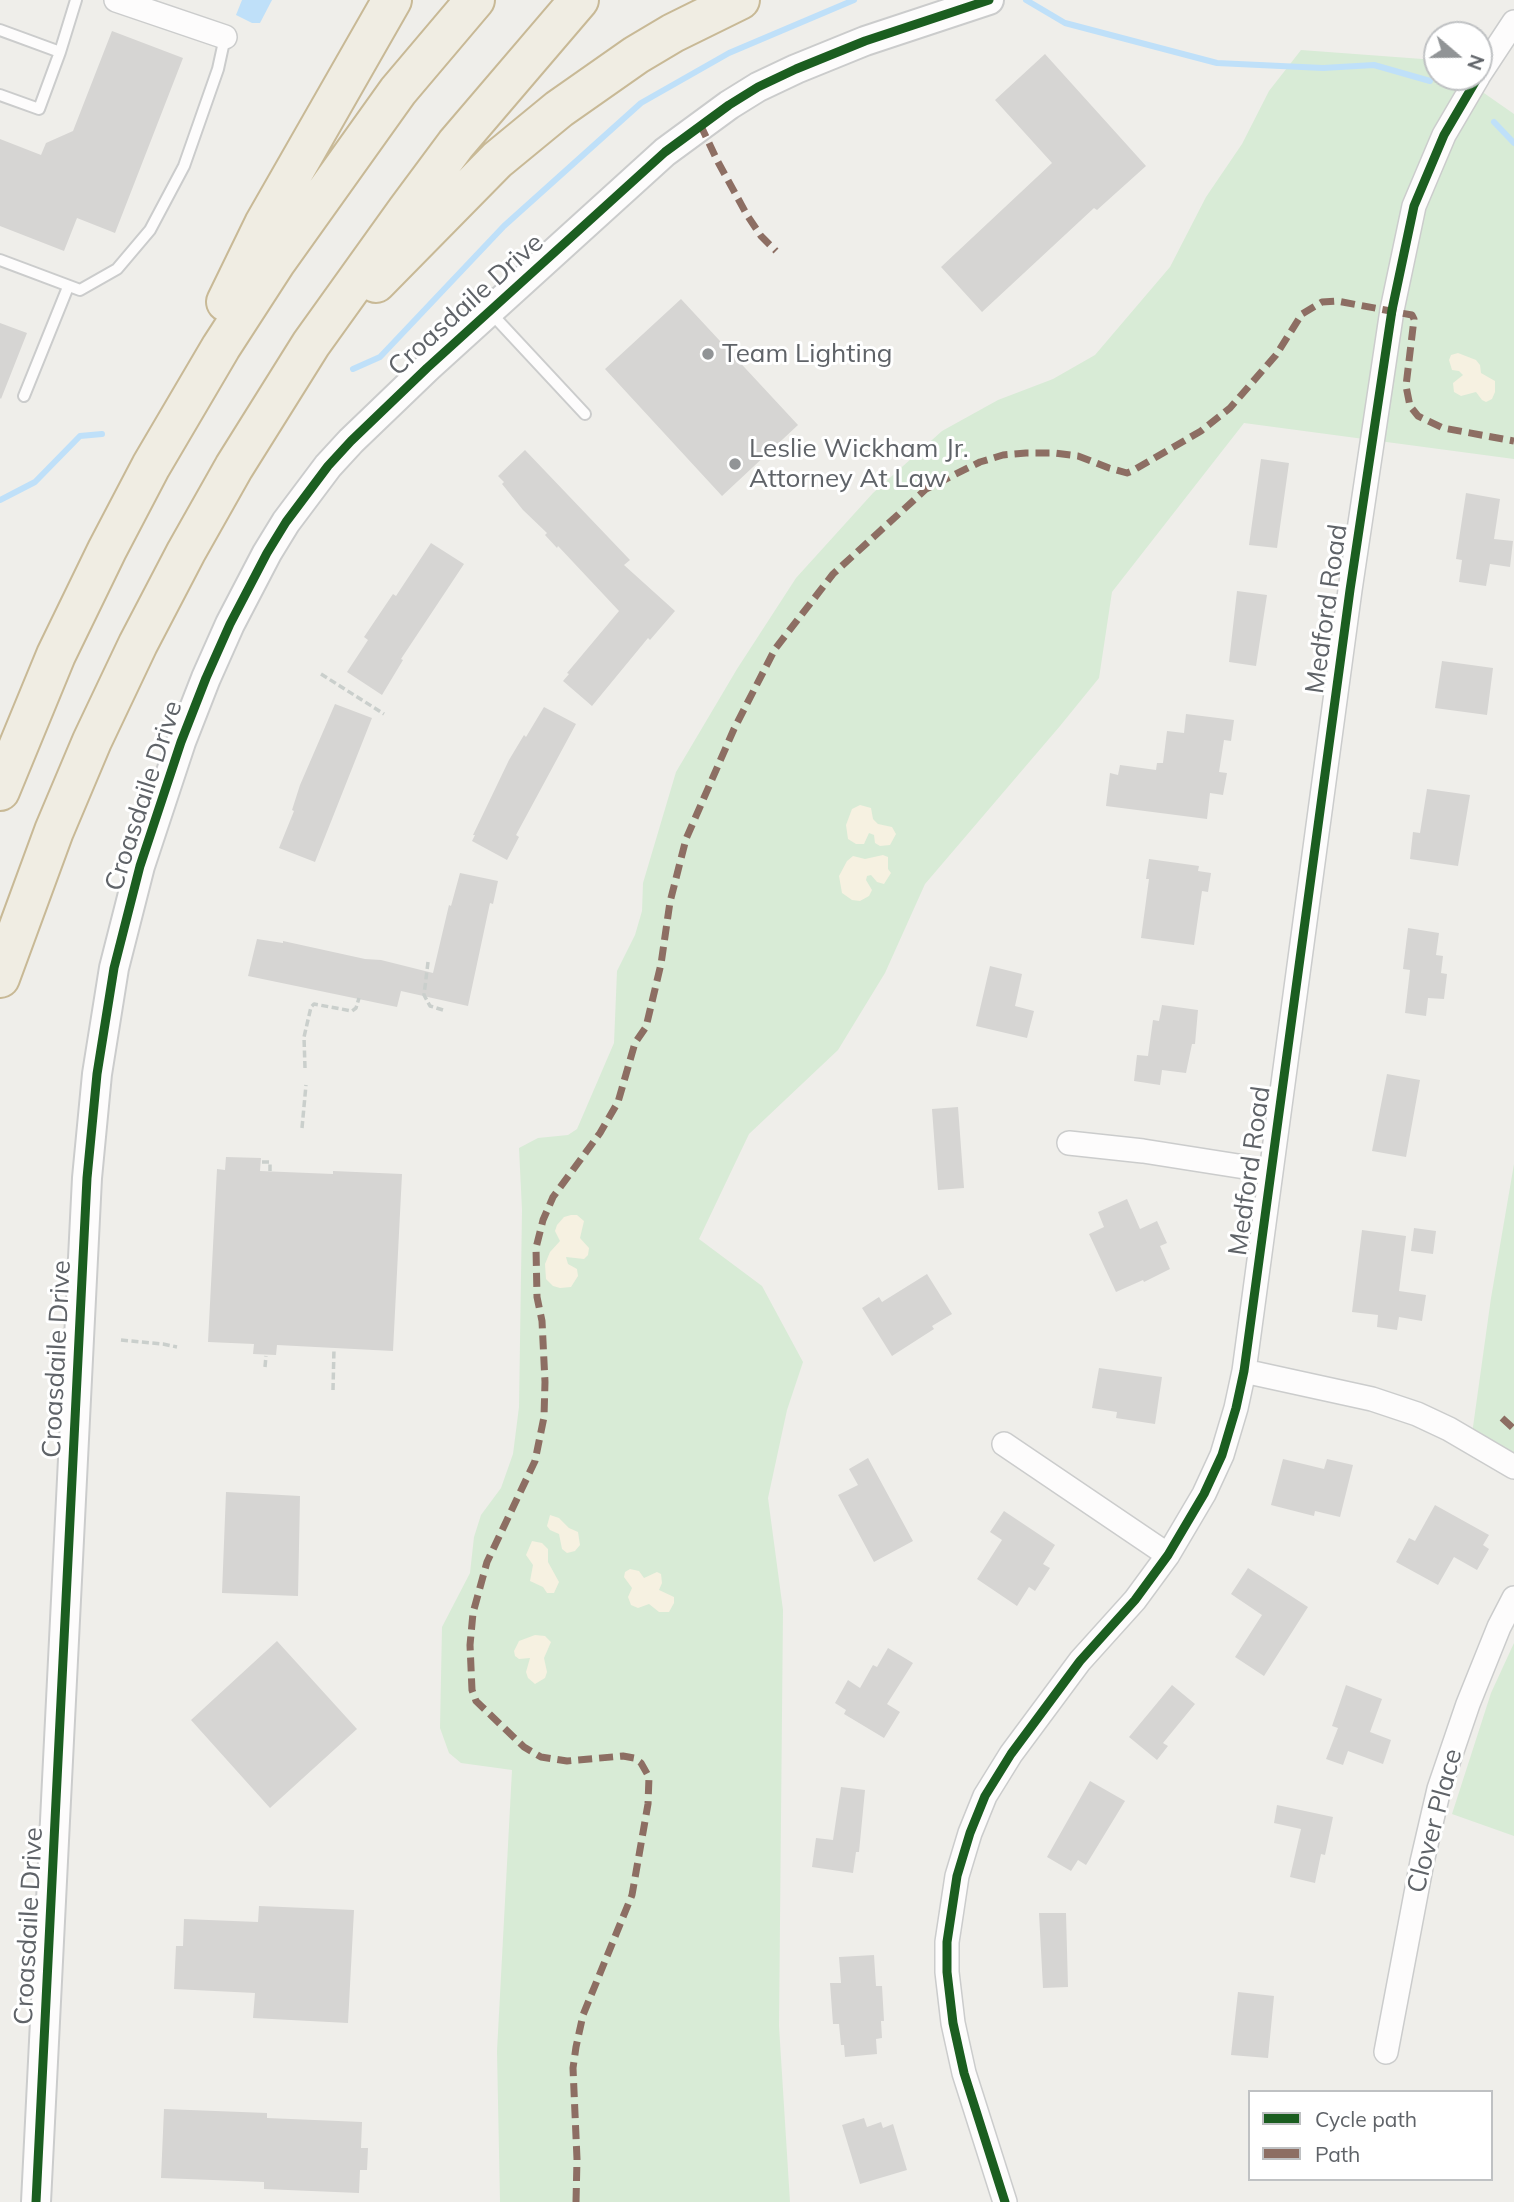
<!DOCTYPE html>
<style>
body{margin:0}
#map{position:relative;width:1514px;height:2202px;overflow:hidden;background:#efeeea;font-family:Mulish,sans-serif}
canvas{display:block}
.legend{position:absolute;left:1248px;top:2090px;width:245px;height:91px;box-sizing:border-box;background:#fff;border:2px solid #bfc1c3;margin:0;padding:9px 12px;list-style:none;font-size:21px;color:#5f6368}
.legend li{display:flex;align-items:center;gap:14px;height:35px}
.legend b{width:35px;border:2px solid #bfc1c3}
.north{position:absolute;left:1423px;top:21px;width:70px;height:70px;box-sizing:border-box;background:#fff;border:2px solid #bfc1c3;border-radius:50%;rotate:110deg;font-size:19px;font-weight:700;line-height:28px;text-align:center;color:#5f6368}
.north::after{content:'';display:block;margin:auto;width:24px;height:32px;background:#919496;clip-path:polygon(50% 0,100% 100%,50% 72%,0 100%)}
</style>
<div id="map">
<canvas width="1514" height="2202"></canvas>
<ul class="legend">
<li><b style="height:9px;background:#1b5e20"></b>Cycle path</li>
<li><b style="height:9px;background:#8d6e63"></b>Path</li>
</ul>
<div class="north">N</div>
</div>
<script>
const ctx = document.querySelector('canvas').getContext('2d');
ctx.lineJoin = 'round';
function fill(path, color) { ctx.fillStyle = color; ctx.fill(path, 'evenodd'); }
const shape = rows => new Path2D(rows.map(r => 'M' + r).join(''));
function stroke(path, color, width, dash) { ctx.strokeStyle = color; ctx.lineWidth = width; ctx.lineCap = dash ? 'butt' : 'round'; ctx.setLineDash(dash || []); ctx.stroke(path); }
function drawText(font, color, halo, rows, align = 'center') {
  ctx.font = font + ' Mulish,sans-serif'; ctx.lineWidth = 6; ctx.setLineDash([]); ctx.textBaseline = 'middle'; ctx.strokeStyle = halo; ctx.fillStyle = color; for (const [text, x, y, turn = 0] of rows) {
    ctx.save(); ctx.translate(x, y); ctx.rotate((+turn || 0) * Math.PI / 180); ctx.textAlign = isNaN(turn) ? turn : align; if (halo) ctx.strokeText(text, 0, 0); ctx.fillText(text, 0, 0); ctx.restore();
  }
}
fill(shape([
 [1301,50,1436,60,1437,77,1461,77,1514,114,1514,459,1244,423,1112,592,1099,678,1060,726,925,884,885,973,838,1050,749,1134,699,1239,762,1286,803,1362,787,1410,768,1498,783,1610,779,2026,790,2202,500,2202,497,2051,512,1770,461,1763,449,1753,440,1728,442,1627,470,1573,474,1537,481,1515,501,1488,513,1454,519,1407,522,1210,519,1148,538,1138,568,1135,577,1129,614,1043,617,971,635,935,642,911,643,883,676,772,737,669,796,578,873,493,942,431,998,400,1053,379,1095,355,1170,267,1206,197,1242,144,1269,91],
 [1514,1164,1514,1459,1472,1434,1491,1298],
 [1514,1643,1514,1836,1452,1814,1491,1693]
]), '#d8ebd6');
fill(shape([
 [1458,353,1476,360,1480,365,1481,373,1495,381,1495,392,1492,399,1486,402,1482,400,1476,392,1461,396,1454,392,1453,383,1463,375,1459,371,1452,370,1449,360,1451,355],
 [860,805,871,808,873,819,878,824,892,827,896,834,890,845,880,846,875,843,874,835,869,833,864,844,856,844,848,839,846,825,852,809],
 [883,855,888,857,888,869,891,873,884,884,877,882,871,875,867,876,866,880,872,890,869,896,860,901,852,900,842,893,839,876,847,861,853,856,865,859],
 [571,1215,577,1215,584,1221,580,1238,589,1248,588,1255,584,1259,566,1257,568,1264,577,1269,578,1276,571,1287,560,1288,553,1286,546,1279,545,1264,550,1252,560,1241,555,1231,557,1225,564,1217],
 [550,1515,559,1518,569,1528,578,1532,580,1545,575,1551,567,1553,562,1549,559,1534,550,1530,547,1526],
 [532,1541,542,1543,548,1549,548,1562,559,1582,554,1593,547,1593,543,1587,530,1581,533,1565,526,1555],
 [630,1569,639,1571,644,1578,657,1572,661,1574,662,1583,659,1590,674,1597,674,1603,669,1612,659,1612,649,1604,638,1608,631,1605,628,1597,632,1588,624,1577,625,1572],
 [535,1635,545,1636,551,1642,544,1658,547,1672,545,1678,535,1684,528,1678,526,1672,530,1658,519,1659,515,1656,514,1651,519,1641]
]), '#f6f1e1');
fill(shape([
 [242,0,272,0,260,23,252,23,236,15]
]), '#bfe0f9');
stroke(shape([
 [1026,0,1065,23,1217,63,1323,68,1374,65,1430,81],
 [1494,122,1514,143],
 [353,369,380,357,504,226,641,103,729,53,854,0],
 [0,500,35,482,80,436,102,434]
]), '#bfe0f9', 6);
fill(shape([
 [112,31,183,58,115,233,77,218,64,251,0,226,0,139,41,155,46,143,73,131],
 [1045,54,1146,166,1097,210,1094,208,982,312,941,267,1052,163,995,100],
 [681,299,798,425,722,496,605,369],
 [0,323,27,333,1,399,0,398],
 [525,450,630,560,624,565,675,611,650,640,648,638,592,706,563,681,569,674,567,673,619,611,558,546,557,548,545,535,547,533,523,510,502,484,504,482,498,476],
 [1261,459,1289,463,1277,548,1249,545],
 [1466,493,1500,499,1494,539,1513,541,1510,567,1490,564,1486,586,1459,582,1462,560,1456,559],
 [431,543,464,564,401,659,403,660,382,695,347,672,368,640,364,637,393,594,396,596],
 [1237,591,1267,595,1256,666,1229,662],
 [1442,661,1493,668,1487,715,1435,708],
 [335,704,372,718,315,862,279,848,294,811,292,810,300,785],
 [544,707,576,724,516,835,519,837,507,860,472,841,475,835,473,835,509,760,524,735,526,737],
 [1186,714,1234,720,1231,741,1224,740,1219,772,1227,773,1223,795,1210,793,1207,819,1106,806,1110,773,1118,775,1120,765,1156,770,1157,763,1163,763,1167,731,1184,733],
 [1427,789,1470,795,1458,866,1410,859,1413,832,1420,833],
 [1149,859,1199,866,1198,871,1211,873,1208,892,1202,891,1194,945,1141,938,1149,879,1146,879],
 [460,873,498,881,493,904,490,903,468,1006,401,991,397,1007,248,976,257,939,283,943,283,941,365,959,381,960,433,973,449,905,451,906],
 [1408,928,1439,933,1436,955,1443,956,1441,973,1447,974,1444,999,1428,998,1426,1016,1405,1013,1410,970,1403,969],
 [990,966,1022,974,1015,1006,1034,1011,1027,1038,976,1026],
 [1162,1005,1198,1010,1195,1044,1192,1044,1186,1073,1162,1070,1160,1085,1134,1081,1137,1055,1148,1056,1153,1020,1159,1021],
 [1387,1074,1420,1080,1406,1157,1372,1151],
 [958,1107,964,1188,938,1190,932,1109],
 [226,1157,261,1158,260,1171,333,1174,333,1171,402,1174,393,1351,277,1345,276,1355,253,1354,254,1344,208,1342,217,1169,225,1170],
 [1127,1199,1140,1229,1157,1221,1167,1243,1160,1246,1170,1269,1144,1282,1143,1280,1116,1292,1089,1234,1104,1227,1098,1212],
 [1414,1228,1436,1231,1433,1254,1411,1251],
 [1362,1230,1406,1236,1399,1291,1426,1295,1422,1321,1399,1317,1397,1330,1377,1327,1378,1315,1352,1312],
 [927,1274,952,1314,932,1326,934,1329,892,1356,862,1308,879,1297,882,1302],
 [1099,1368,1162,1377,1155,1424,1116,1418,1117,1412,1092,1408],
 [868,1458,913,1541,874,1562,838,1495,858,1485,849,1469],
 [1283,1459,1324,1469,1327,1459,1353,1465,1340,1517,1315,1511,1314,1516,1271,1505],
 [226,1492,300,1496,298,1596,222,1593],
 [1435,1505,1489,1535,1483,1545,1489,1549,1477,1570,1454,1557,1438,1585,1396,1562,1409,1538,1415,1541],
 [1004,1511,1055,1545,1043,1564,1050,1568,1035,1591,1029,1587,1017,1606,977,1579,1002,1540,990,1532],
 [1248,1568,1308,1607,1264,1676,1235,1657,1262,1615,1231,1594],
 [277,1641,357,1729,270,1808,191,1720],
 [888,1648,913,1663,887,1704,900,1712,884,1738,844,1714,846,1710,835,1703,848,1680,860,1688,873,1665,877,1667],
 [1172,1685,1195,1704,1163,1743,1168,1746,1157,1760,1129,1737],
 [1346,1685,1382,1699,1370,1732,1391,1740,1383,1764,1348,1751,1343,1765,1326,1759,1338,1728,1332,1726],
 [1090,1781,1125,1801,1086,1865,1078,1860,1071,1871,1047,1857],
 [841,1787,865,1790,859,1852,856,1852,853,1873,812,1867,816,1838,833,1840],
 [1277,1805,1333,1817,1325,1855,1321,1854,1315,1883,1290,1877,1301,1829,1274,1823],
 [259,1906,354,1910,348,2023,253,2018,255,1993,174,1989,176,1946,183,1946,184,1919,258,1922],
 [1039,1913,1066,1913,1068,1987,1043,1988],
 [874,1955,876,1986,882,1986,884,2021,881,2021,882,2038,876,2039,877,2054,845,2057,844,2045,841,2045,839,2024,833,2024,830,1983,841,1983,839,1957],
 [1238,1992,1274,1996,1268,2058,1231,2055],
 [164,2109,267,2113,267,2118,362,2122,361,2148,368,2148,367,2170,360,2170,359,2193,264,2189,264,2182,161,2178],
 [864,2118,867,2127,881,2122,883,2128,893,2124,907,2170,860,2184,842,2125]
]), '#d6d5d3');
const service = shape([
 [0,30,60,52,76,0],
 [0,95,39,109,60,52],
 [0,260,80,290,117,269,150,230,184,166,218,69,225,37],
 [490,312,585,414],
 [24,396,68,287]
]);
const minor = shape([
 [116,0,225,37],
 [1479,75,1514,22],
 [1069,1143,1143,1151,1270,1171],
 [1244,1371,1372,1399,1417,1414,1449,1429,1514,1467],
 [1004,1444,1168,1555],
 [1386,2052,1422,1862,1439,1789,1468,1704,1499,1627,1514,1598],
 [1005,2202,964,2073,953,2023,947,1972,947,1942,957,1876,970,1833,985,1796,1011,1754,1080,1661,1135,1600,1168,1555,1204,1494,1222,1455,1236,1408,1244,1371,1350,590,1392,310,1414,206,1444,135,1478,77]
]);
const tertiary = shape([
 [36,2202,87,1178,97,1074,114,968,140,866,181,742,206,678,230,624,267,553,286,522,328,466,351,441,427,368,665,152,729,105,758,87,796,69,865,41,989,0]
]);
const motorway = shape([
 [376,283,497,160,559,109,636,55,673,33,740,0],
 [226,302,264,224,392,0],
 [0,791,56,655,107,550,151,466,221,347,276,262,398,91,475,0],
 [0,978,54,831,92,741,138,644,186,552,234,467,311,344,407,210,456,144,579,0]
]);
stroke(service, '#cbcccc', 14);
stroke(minor, '#cbcccc', 26);
stroke(tertiary, '#cbcccc', 32);
stroke(motorway, '#c8b996', 42);
stroke(shape([
 [321,674,384,714],
 [428,962,424,995,430,1006,443,1010],
 [305,1068,304,1037,311,1007,314,1004,352,1011,356,1008,359,998],
 [302,1128,306,1085],
 [262,1162,270,1162,270,1171],
 [121,1340,163,1344,177,1347],
 [265,1367,266,1356],
 [333,1390,334,1348]
]), '#cacfcc', 3.5, [7, 3.5]);
stroke(service, '#fdfcfc', 10);
stroke(minor, '#fdfcfc', 23);
stroke(tertiary, '#fdfcfc', 28);
stroke(motorway, '#f0ede3', 38);
stroke(shape([
 [700,124,718,162,747,215,761,236,776,251],
 [1502,1418,1514,1429],
 [576,2202,577,2159,573,2068,576,2047,583,2015,632,1895,648,1804,649,1777,641,1763,634,1758,623,1756,567,1761,541,1757,524,1747,476,1701,472,1690,470,1645,473,1613,487,1562,535,1461,544,1417,545,1382,542,1321,537,1297,536,1248,543,1220,553,1197,600,1133,618,1102,635,1043,646,1027,661,964,670,902,686,839,734,729,775,649,833,574,926,489,980,462,1003,455,1026,453,1054,453,1078,456,1109,468,1127,473,1132,471,1201,431,1230,408,1276,355,1302,314,1322,302,1337,301,1412,315,1414,319,1406,386,1410,406,1418,416,1443,428,1514,441]
]), '#8d6e63', 7, [14, 7]);
stroke(shape([
 [36,2202,87,1178,97,1074,114,968,140,866,181,742,206,678,230,624,267,553,286,522,328,466,351,441,427,368,665,152,729,105,758,87,796,69,865,41,989,0],
 [1005,2202,964,2073,953,2023,947,1972,947,1942,957,1876,970,1833,985,1796,1011,1754,1080,1661,1135,1600,1168,1555,1204,1494,1222,1455,1236,1408,1244,1371,1350,590,1392,310,1414,206,1444,135,1478,77]
]), '#1b5e20', 9);
for (const [x, y, r, color] of [
 [708,354,7,"#919496"],
 [735,464,7,"#919496"]
]) { const dot = new Path2D(); dot.arc(x, y, r, 0, 2 * Math.PI); ctx.fillStyle = color; ctx.fill(dot); stroke(dot, '#fff', 2.5); }
drawText('26px', '#5f6368', '#fff', [
 ["Croasdaile Drive",466,305,-42],
 ["Medford Road",1327,609,-82],
 ["Croasdaile Drive",144,796,-72],
 ["Medford Road",1250,1171,-82],
 ["Croasdaile Drive",57,1359,-87],
 ["Clover Place",1435,1821,-75],
 ["Croasdaile Drive",29,1926,-87]
]);
drawText('26px', '#5f6368', '#fff', [
 ["Team Lighting",722,354],
 ["Leslie Wickham Jr.",749,449],
 ["Attorney At Law",749,479]
], 'left');
</script>
